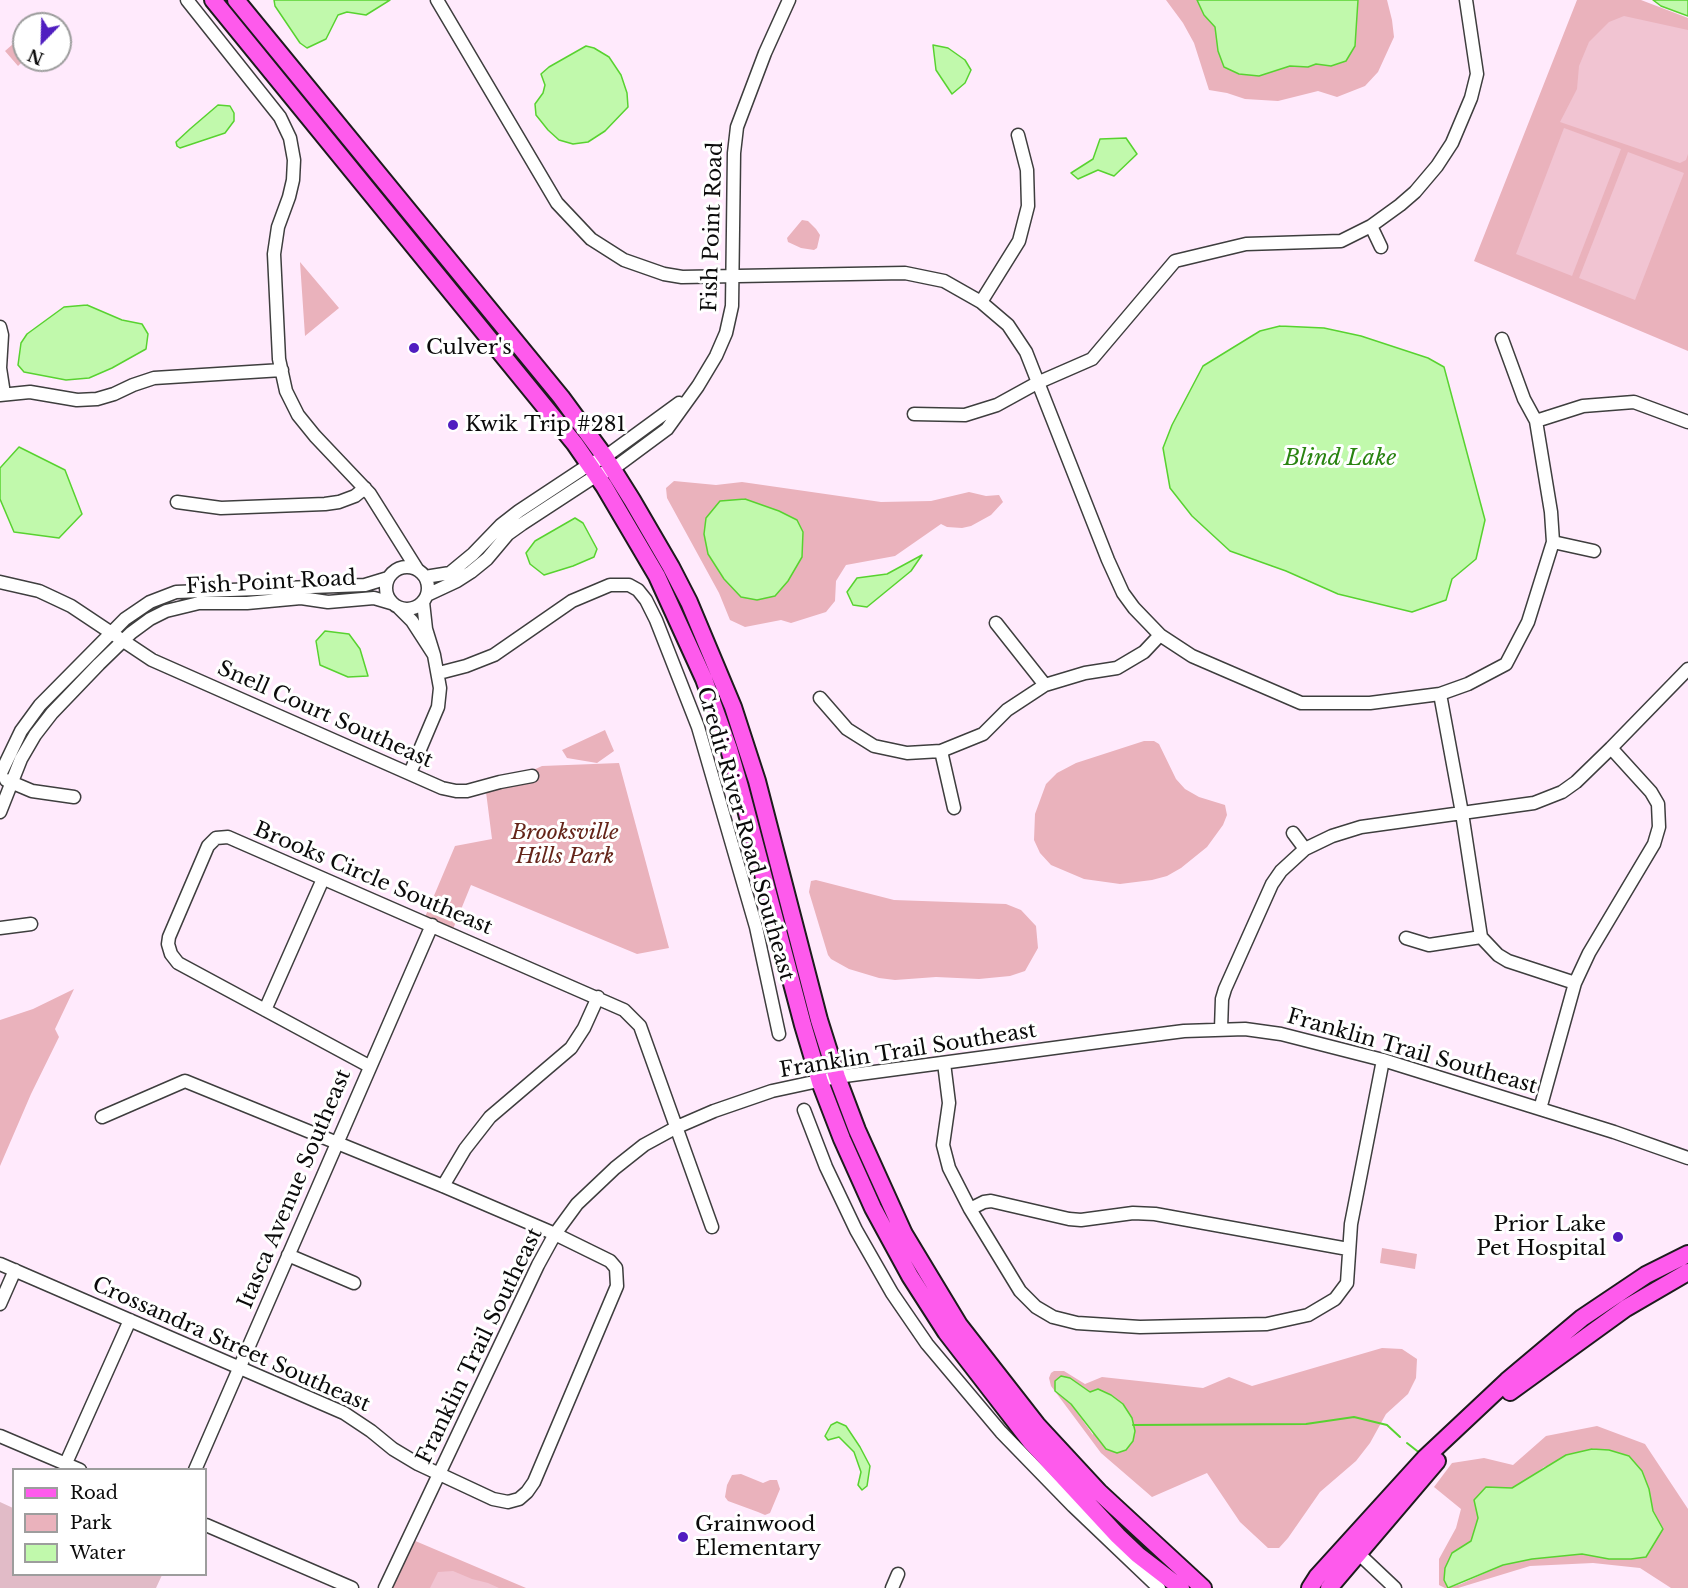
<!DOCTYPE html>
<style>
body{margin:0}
#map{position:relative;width:1688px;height:1588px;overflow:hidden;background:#ffeafc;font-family:"Libre Baskerville",serif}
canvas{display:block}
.legend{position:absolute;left:12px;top:1468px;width:195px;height:108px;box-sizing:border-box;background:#fff;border:2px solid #9d9d9d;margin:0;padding:8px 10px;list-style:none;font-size:18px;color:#0b0b0b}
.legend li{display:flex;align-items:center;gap:12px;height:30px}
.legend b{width:30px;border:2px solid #9d9d9d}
.north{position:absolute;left:12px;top:12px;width:60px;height:60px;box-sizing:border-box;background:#fff;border:2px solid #9d9d9d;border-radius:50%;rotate:203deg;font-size:16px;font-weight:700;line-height:24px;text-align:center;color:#0b0b0b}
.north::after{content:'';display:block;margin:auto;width:21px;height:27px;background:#501ec0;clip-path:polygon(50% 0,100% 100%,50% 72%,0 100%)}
</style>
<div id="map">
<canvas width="1688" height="1588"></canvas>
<ul class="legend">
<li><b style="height:8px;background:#fe5aec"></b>Road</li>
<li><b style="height:16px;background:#eab2bc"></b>Park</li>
<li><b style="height:16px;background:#c1f9ac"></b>Water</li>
</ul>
<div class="north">N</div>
</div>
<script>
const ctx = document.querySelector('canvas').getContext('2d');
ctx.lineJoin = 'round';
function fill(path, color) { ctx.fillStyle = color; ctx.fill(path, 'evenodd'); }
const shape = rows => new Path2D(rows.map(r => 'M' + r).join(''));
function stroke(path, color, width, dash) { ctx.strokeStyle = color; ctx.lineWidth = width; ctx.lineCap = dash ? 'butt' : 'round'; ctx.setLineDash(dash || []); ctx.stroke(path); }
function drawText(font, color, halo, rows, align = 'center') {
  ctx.font = font + ' "Libre Baskerville",serif'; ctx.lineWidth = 6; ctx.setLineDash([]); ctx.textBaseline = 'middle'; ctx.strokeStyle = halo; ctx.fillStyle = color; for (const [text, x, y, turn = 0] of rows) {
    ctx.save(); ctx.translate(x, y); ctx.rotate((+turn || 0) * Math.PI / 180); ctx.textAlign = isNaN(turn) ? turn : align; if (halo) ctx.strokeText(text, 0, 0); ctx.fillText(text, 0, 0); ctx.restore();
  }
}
fill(shape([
 [1166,0,1197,0,1204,14,1215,27,1218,51,1259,76,1290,66,1308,67,1316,64,1331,66,1355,46,1358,0,1387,0,1392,20,1394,37,1378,72,1365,86,1337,97,1318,91,1278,101,1245,99,1227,93,1209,90,1194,43,1183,23],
 [1577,0,1641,0,1688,18,1688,351,1474,261],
 [21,37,24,40,24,60,18,66,5,51],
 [802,220,808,221,816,229,820,235,817,248,814,250,801,248,788,242,787,238],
 [300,262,339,308,305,336],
 [674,481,716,485,742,482,881,502,931,501,969,492,986,496,999,495,1003,502,991,515,971,526,962,528,947,527,941,524,895,556,846,565,836,581,835,601,826,612,791,623,781,620,745,627,730,620,719,593,667,498,666,488],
 [605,730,614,751,597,763,567,758,562,750],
 [1144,741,1154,741,1159,744,1176,779,1185,789,1199,797,1225,805,1227,815,1223,825,1207,847,1181,868,1167,876,1152,880,1120,884,1084,879,1051,865,1040,853,1034,840,1035,814,1046,784,1057,773,1076,763],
 [619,763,669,948,637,954,471,885,453,929,425,917,455,846,492,839,486,792,542,766],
 [816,880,894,900,1006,904,1021,910,1036,926,1038,948,1025,971,1010,976,979,979,936,977,895,980,879,978,849,969,831,959,828,955,809,892,811,881],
 [74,989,55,1029,59,1037,31,1094,0,1166,0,1020,33,1009],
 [1382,1248,1417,1254,1415,1269,1380,1263],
 [1382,1348,1402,1349,1417,1359,1416,1378,1408,1394,1386,1414,1370,1443,1356,1461,1320,1492,1288,1538,1279,1548,1268,1548,1240,1522,1207,1473,1152,1497,1101,1453,1051,1386,1049,1378,1051,1373,1054,1371,1064,1371,1085,1384,1102,1377,1203,1388,1229,1377,1252,1386],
 [1061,1376,1070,1378,1090,1392,1093,1435,1071,1404,1055,1391,1055,1381],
 [1597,1426,1645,1444,1688,1509,1688,1588,1671,1588,1640,1568,1593,1563,1530,1566,1458,1588,1445,1588,1439,1585,1439,1559,1456,1528,1461,1509,1434,1487,1452,1463,1484,1458,1513,1465,1546,1436],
 [1609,1450,1629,1456,1642,1471,1649,1489,1653,1511,1663,1529,1646,1557,1631,1559,1609,1559,1582,1554,1532,1559,1503,1565,1461,1584,1448,1588,1452,1553,1471,1541,1478,1518,1474,1500,1486,1487,1512,1488,1529,1479,1544,1467],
 [741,1474,763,1483,770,1480,777,1480,780,1489,770,1513,765,1515,758,1512,728,1501,725,1497,727,1485,732,1475],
 [413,1540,526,1588,391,1588]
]), '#eab2bc');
fill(shape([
 [0,1502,13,1508,14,1574,162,1575,156,1588,0,1588]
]), '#e1bbc7');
fill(shape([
 [1624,16,1688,30,1688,154,1686,160,1680,163,1560,122,1577,89,1579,66,1589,42,1609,22],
 [1564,128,1621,149,1572,276,1516,254],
 [1628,152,1684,173,1635,300,1579,278],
 [453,1571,472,1579,488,1583,499,1588,430,1588,438,1572]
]), '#f1c4d2');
const water = shape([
 [274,0,390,0,366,15,347,12,338,15,326,39,307,48,300,43,275,6,274,0],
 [1197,0,1358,0,1355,46,1346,61,1331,66,1316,64,1308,67,1290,66,1259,76,1239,74,1224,67,1218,51,1215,27,1204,15,1197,0],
 [1653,0,1688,0,1688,16,1661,6,1653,0],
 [933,45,948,48,965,60,971,70,965,83,952,94,936,70,933,45],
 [586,46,594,48,609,57,621,75,627,93,628,107,605,131,588,142,573,144,559,140,548,130,536,115,535,104,543,93,545,85,541,74,549,67,586,46],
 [218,105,230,106,234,113,234,121,225,133,180,148,177,146,176,142,190,129,218,105],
 [1126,138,1137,154,1114,176,1098,170,1078,179,1071,173,1093,159,1100,139,1126,138],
 [87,305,122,320,142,324,148,334,146,349,112,368,89,378,66,380,24,372,18,365,21,343,27,334,64,307,87,305],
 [1280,326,1324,328,1361,336,1428,358,1444,367,1485,520,1476,559,1452,579,1446,600,1412,612,1338,594,1286,571,1230,551,1192,516,1170,488,1163,448,1172,425,1203,366,1260,331,1280,326],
 [19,447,65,470,82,514,59,538,14,532,0,499,0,468,19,447],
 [745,499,779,511,797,520,803,532,802,557,788,581,775,596,757,600,741,597,724,579,708,554,704,534,706,518,720,501,745,499],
 [575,518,583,523,597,549,594,557,573,566,544,575,530,564,526,553,535,541,575,518],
 [922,555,911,571,867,607,853,605,847,592,857,578,887,574,922,555],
 [325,631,349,634,360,649,368,676,348,677,320,665,316,641,325,631],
 [1061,1376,1070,1378,1090,1392,1098,1389,1111,1395,1123,1404,1132,1418,1135,1431,1133,1441,1126,1450,1117,1453,1106,1449,1071,1404,1055,1391,1055,1381,1061,1376],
 [837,1422,846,1426,860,1447,870,1466,867,1486,862,1490,858,1485,861,1472,854,1452,839,1437,828,1440,825,1436,831,1425,837,1422],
 [1592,1449,1609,1450,1629,1456,1642,1471,1649,1489,1653,1511,1663,1529,1646,1557,1631,1559,1609,1559,1582,1554,1532,1559,1503,1565,1448,1588,1444,1580,1445,1568,1452,1553,1471,1541,1478,1518,1474,1500,1486,1487,1512,1488,1566,1455,1592,1449]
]);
fill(water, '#c1f9ac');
stroke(water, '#58d230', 1.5);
stroke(shape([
 [1133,1425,1306,1424,1354,1417,1387,1425,1400,1437],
 [1407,1443,1421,1454]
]), '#58d230', 2);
const minor = shape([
 [187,0,280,117,290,138,294,160,293,180,289,197,278,227,274,254,279,359,286,391,298,415,315,436,370,494,417,569],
 [437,0,557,203,591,239,624,260,664,274,682,277,905,273,944,281,981,302,1008,325,1026,352,1108,560,1123,593,1134,608,1160,635,1192,656,1301,703,1370,703,1440,694,1468,684,1506,664,1528,622,1553,542,1551,512,1536,421,1524,399,1502,339],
 [1371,226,1381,247],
 [981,302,1019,241,1028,206,1027,170,1018,135],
 [0,327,2,335,0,368,4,394],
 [0,395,30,392,77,400,97,399,114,394,133,385,154,378,282,370],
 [914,414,965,415,997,405,1037,383,1092,359,1175,261,1246,244,1341,241,1371,226,1400,205,1415,192,1437,166,1452,143,1471,98,1477,74,1466,0],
 [1536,421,1583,406,1634,402,1688,422],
 [177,502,221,508,325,504,339,502,355,496,365,488],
 [1553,542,1594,551],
 '386 588a21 21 0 1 1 42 0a21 21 0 1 1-42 0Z',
 [425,577,450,573,473,554,501,525,519,511,590,464,605,457,679,403],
 [0,582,39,591,54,598,71,606,152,660,442,788,456,791,467,791,500,782,532,776],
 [427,595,457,581,471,572,487,559,508,534,522,524,597,475,613,469,667,429,698,386,716,356,726,333,732,306,734,153,737,127,765,53,789,0],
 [399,608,412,621,434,655,426,629,423,602],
 [996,623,1045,685],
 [439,673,466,666,494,655,572,601,610,585,629,585,638,590,646,600,656,620,698,727,756,927,779,1034],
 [1440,694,1462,813,1481,937,1498,955,1508,961,1575,983],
 [820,698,847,729,874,746,907,753,941,751,983,734,1007,710,1045,685,1085,673,1117,668,1144,652,1160,635],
 [941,751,954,808],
 [410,773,438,707,440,688,434,655],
 [0,775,21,731,40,705,125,619,150,602,176,592,365,585,388,578],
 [6,780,32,791,74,797],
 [0,812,21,759,35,735,52,713,99,664,131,633,150,619,166,611,199,603,247,603,301,598,328,602,374,598,391,603],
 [1293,833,1305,849],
 [0,928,31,924],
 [1406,938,1429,945,1481,937],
 [265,1010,323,879],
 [1221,1029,1222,999,1225,989,1272,884,1281,871,1305,849,1332,836,1361,827,1534,803,1562,792,1576,782,1611,748,1688,669],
 [944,1063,949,1103,943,1145,949,1168,970,1209,1020,1291,1036,1307,1053,1317,1077,1323,1140,1327,1267,1324,1308,1315,1335,1299,1347,1283,1351,1224,1383,1060],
 [369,1066,178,963,171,954,168,944,169,937,208,846,216,838,228,837,624,1010,640,1026,712,1227],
 [1540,1109,1575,983,1589,953,1654,844,1659,827,1658,804,1651,792,1611,748],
 [804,1110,826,1167,856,1230,892,1293,927,1344,1001,1432,1073,1506,1159,1588],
 [443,1186,465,1149,490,1117,571,1048,584,1028,598,997],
 [970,1209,984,1202,991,1201,1069,1219,1081,1220,1133,1213,1155,1214,1348,1249],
 [288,1255,354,1283],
 [0,1264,344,1413,371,1431,393,1449,418,1464,493,1499,508,1502,519,1499,527,1492,534,1482,617,1286,616,1268,610,1261,555,1234,443,1186,185,1081,102,1117],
 [0,1304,15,1270],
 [0,1436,80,1470],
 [66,1463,130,1320],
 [195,1470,432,925],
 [206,1525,352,1588],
 [1359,1554,1395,1588],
 [385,1588,538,1265,555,1234,577,1204,615,1168,644,1145,677,1127,714,1111,772,1091,837,1077,1106,1041,1184,1031,1245,1029,1281,1034,1383,1060,1614,1132,1688,1158],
 [892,1588,898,1574]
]);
const major = shape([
 [213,0,575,444,604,486,657,576,704,679,729,749,740,787,803,1025,820,1082,842,1139,873,1208,910,1276,946,1332,1031,1442,1118,1536,1138,1555,1181,1588],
 [236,0,561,397,605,457,632,500,671,567,689,602,733,707,757,781,819,1020,837,1077,857,1130,904,1234,959,1325,1037,1425,1099,1492,1203,1588],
 [1510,1392,1626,1308,1688,1272],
 [1310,1588,1317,1577,1426,1457,1507,1381,1582,1318,1646,1275,1688,1254],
 [1329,1588,1437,1461]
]);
stroke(minor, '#3e3e3e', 15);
stroke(major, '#1c1c1c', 20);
stroke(minor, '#fff', 12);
stroke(major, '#fe5aec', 16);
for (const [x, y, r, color] of [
 [414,348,6,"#501ec0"],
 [453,425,6,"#501ec0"],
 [1618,1237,6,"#501ec0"],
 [683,1537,6,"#501ec0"]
]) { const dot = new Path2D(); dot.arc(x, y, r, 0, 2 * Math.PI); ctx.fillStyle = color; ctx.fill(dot); stroke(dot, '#fff', 2); }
drawText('21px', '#0b0b0b', '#fff', [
 ["Fish Point Road",713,227,-88],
 ["Fish Point Road",271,583,-3],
 ["Snell Court Southeast",325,715,24],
 ["Credit River Road Southeast",745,834,74],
 ["Brooks Circle Southeast",373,879,23],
 ["Franklin Trail Southeast",908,1051,-9],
 ["Franklin Trail Southeast",1412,1052,16],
 ["Itasca Avenue Southeast",295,1189,-67],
 ["Crossandra Street Southeast",231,1345,24],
 ["Franklin Trail Southeast",480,1346,-64]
]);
drawText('21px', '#0b0b0b', '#fff', [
 ["Culver's",426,348],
 ["Kwik Trip #281",465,425],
 ["Prior Lake",1606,1225,"right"],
 ["Pet Hospital",1606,1249,"right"],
 ["Grainwood",695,1525],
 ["Elementary",695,1549]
], 'left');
drawText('italic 21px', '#65251a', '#fff', [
 ["Brooksville",565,833],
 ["Hills Park",565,857]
]);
drawText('italic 22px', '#298411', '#fff', [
 ["Blind Lake",1340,459]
]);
</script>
